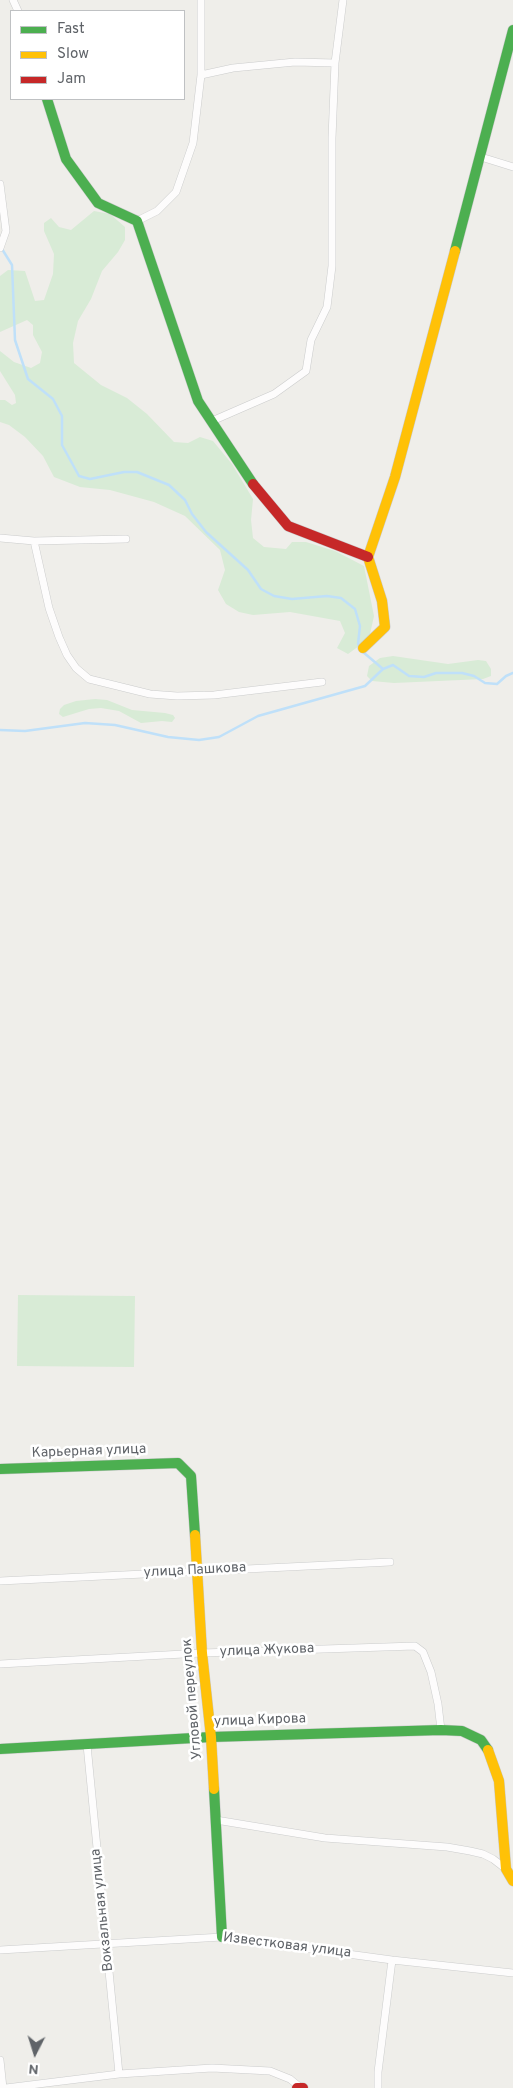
<!DOCTYPE html>
<meta charset="utf-8">
<style>
body{margin:0}
#map{position:relative;width:513px;height:2088px;overflow:hidden;background:#efeeea;font-family:Overpass,sans-serif}
canvas{display:block}
.legend{position:absolute;left:10px;top:10px;width:175px;height:90px;box-sizing:border-box;background:#fff;border:1px solid #bfc1c3;margin:0;padding:6px 9px;list-style:none;font-size:15px;color:#5f6368}
.legend li{display:flex;align-items:center;gap:10px;height:25px}
.legend b{width:25px;border:1px solid #bfc1c3}
.north{position:absolute;left:10px;top:2028px;width:50px;height:50px;-webkit-text-stroke:4px #fff;paint-order:stroke;rotate:185deg;font-size:14px;font-weight:700;line-height:20px;text-align:center;color:#5f6368}
.north::after{content:'';display:block;margin:auto;width:18px;height:22px;background:#5f6368;clip-path:polygon(50% 0,100% 100%,50% 72%,0 100%)}
</style>
<div id="map">
<canvas width="513" height="2088"></canvas>
<ul class="legend">
<li><b style="height:6px;background:#4caf50"></b>Fast</li>
<li><b style="height:6px;background:#ffc107"></b>Slow</li>
<li><b style="height:6px;background:#c62828"></b>Jam</li>
</ul>
<div class="north">N</div>
</div>
<script>
const ctx = document.querySelector('canvas').getContext('2d');
ctx.lineJoin = 'round';
function fill(path, color) { ctx.fillStyle = color; ctx.fill(path, 'evenodd'); }
const shape = rows => new Path2D(rows.map(r => 'M' + r).join(''));
function stroke(path, color, width, dash) { ctx.strokeStyle = color; ctx.lineWidth = width; ctx.lineCap = dash ? 'butt' : 'round'; ctx.setLineDash(dash || []); ctx.stroke(path); }
function drawText(font, color, halo, rows, align = 'center') {
  ctx.font = font + ' Overpass,sans-serif'; ctx.lineWidth = 5; ctx.setLineDash([]); ctx.textBaseline = 'middle'; ctx.strokeStyle = halo; ctx.fillStyle = color; for (const [text, x, y, turn = 0] of rows) {
    ctx.save(); ctx.translate(x, y); ctx.rotate((+turn || 0) * Math.PI / 180); ctx.textAlign = isNaN(turn) ? turn : align; if (halo) ctx.strokeText(text, 0, 0); ctx.fillText(text, 0, 0); ctx.restore();
  }
}
fill(shape([
 [94,211,110,214,125,227,125,240,118,252,102,271,91,299,78,321,73,343,74,363,101,385,127,398,147,414,174,442,188,443,200,437,213,441,232,464,253,499,251,520,253,538,264,547,286,549,292,542,306,542,335,551,364,566,374,616,370,634,363,643,348,654,337,648,345,633,340,621,290,612,253,615,239,612,226,604,218,590,225,570,220,550,185,516,154,502,110,490,80,487,54,477,43,456,25,437,9,425,0,422,0,400,5,400,12,405,16,403,15,395,0,371,0,351,14,362,31,368,40,363,42,352,33,335,33,325,27,320,0,332,0,276,8,270,25,271,35,301,44,300,53,274,54,254,44,231,44,223,51,218,59,227,71,230],
 [393,656,448,664,478,660,486,661,491,669,491,676,483,679,394,683,372,681,367,676,369,666,380,658],
 [95,699,107,700,132,710,165,713,173,715,175,718,172,722,162,721,141,723,119,711,101,708,89,709,63,717,59,714,60,709,64,705,76,701],
 [18,1295,135,1296,134,1367,17,1366]
]), '#d8ebd6');
stroke(shape([
 [2,249,12,265,15,340,28,379,53,399,62,416,62,445,79,476,90,479,124,472,137,472,169,485,185,500,192,514,206,532,248,570,261,589,274,596,292,599,327,596,341,598,355,609,360,626,358,644,360,647],
 [363,652,383,669],
 [0,730,25,731,85,723,115,725,168,737,199,740,219,737,258,716,365,686,383,669,393,665,409,676,424,677,436,673,462,673,474,676,485,683,497,684,506,676,513,673]
]), '#bfe0f9', 2.5);
const street = shape([
 [13,0,18,11],
 [201,75,233,68,295,62,335,63],
 [481,157,513,167],
 [0,184,6,231,0,248],
 [137,221,157,211,176,192,193,143,201,75,201,0],
 [212,421,274,394,306,371,311,340,327,307,332,266,332,138,335,63,343,0],
 [0,538,34,541,126,539],
 [34,541,49,608,59,637,67,655,76,668,89,679,150,694,177,696,214,695,322,682],
 [0,1581,390,1562],
 [0,1664,202,1653,415,1646,423,1652,431,1672,438,1704,441,1730],
 [87,1745,119,2074],
 [216,1820,325,1838,447,1847,470,1851,483,1854,493,1859,506,1869],
 [0,1950,222,1937,392,1960,513,1973],
 [0,2060,3,2088],
 [6,2088,119,2074,212,2068,270,2071,290,2079,301,2088],
 [378,2088,378,2072,392,1960]
]);
const fast = shape([
 [47,99,66,159,98,203,137,221,198,401,253,484],
 [455,251,513,30],
 [0,1469,178,1463,191,1476,195,1535],
 [0,1749,211,1737,441,1730,462,1731,481,1740,488,1750],
 [214,1789,222,1937]
]);
const slow = shape([
 [363,648,385,627,382,601,368,557,395,477,455,251],
 [195,1535,202,1653,211,1737,214,1789],
 [488,1750,499,1781,506,1869,513,1881]
]);
const jam = shape([
 [253,484,288,526,368,557],
 [297,2088,303,2088]
]);
stroke(street, '#cbcccc', 8);
stroke(fast, '#cacacb', 11);
stroke(slow, '#cacacb', 11);
stroke(jam, '#cacacb', 11);
stroke(street, '#fdfcfc', 7);
stroke(fast, '#4caf50', 10);
stroke(slow, '#ffc107', 10);
stroke(jam, '#c62828', 10);
drawText('14px', '#5f6368', '#fff', [
 ["Карьерная улица",89,1452,-2],
 ["улица Пашкова",195,1571,-3],
 ["улица Жукова",267,1651,-2],
 ["Угловой переулок",193,1699,-95],
 ["улица Кирова",260,1721,-2],
 ["Вокзальная улица",103,1910,-96],
 ["Известковая улица",287,1946,7]
]);
</script>
